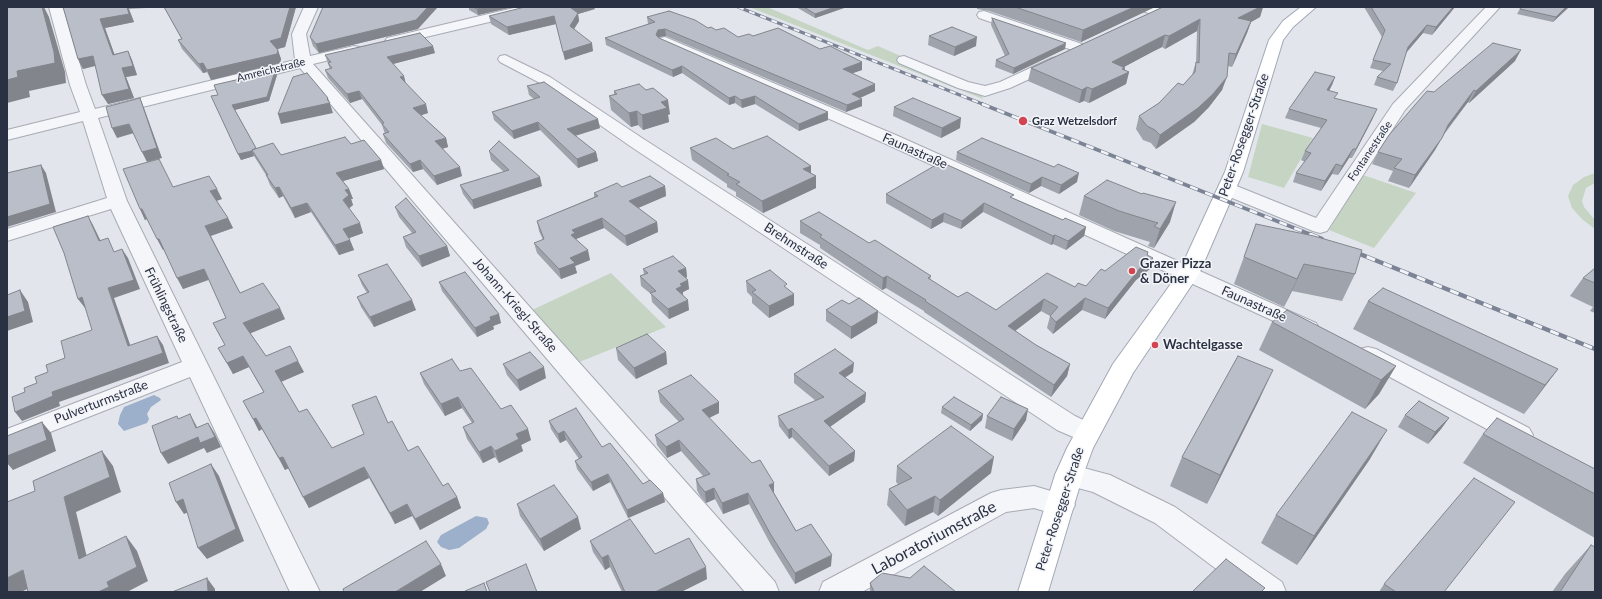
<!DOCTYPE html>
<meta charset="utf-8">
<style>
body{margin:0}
#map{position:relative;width:1602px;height:599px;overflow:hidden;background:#e2e5eb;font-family:Lato,sans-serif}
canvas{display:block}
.frame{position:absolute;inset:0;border:8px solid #2a3143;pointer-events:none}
</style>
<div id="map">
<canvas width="1602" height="599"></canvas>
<div class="frame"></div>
</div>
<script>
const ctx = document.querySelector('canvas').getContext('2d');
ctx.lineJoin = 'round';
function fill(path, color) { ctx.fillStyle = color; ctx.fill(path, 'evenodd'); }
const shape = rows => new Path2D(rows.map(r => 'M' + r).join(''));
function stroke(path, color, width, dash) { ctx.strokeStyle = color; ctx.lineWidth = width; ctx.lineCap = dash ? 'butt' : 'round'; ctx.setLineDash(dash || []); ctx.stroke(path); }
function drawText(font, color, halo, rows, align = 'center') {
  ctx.font = font + ' Lato,sans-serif'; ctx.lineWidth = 3; ctx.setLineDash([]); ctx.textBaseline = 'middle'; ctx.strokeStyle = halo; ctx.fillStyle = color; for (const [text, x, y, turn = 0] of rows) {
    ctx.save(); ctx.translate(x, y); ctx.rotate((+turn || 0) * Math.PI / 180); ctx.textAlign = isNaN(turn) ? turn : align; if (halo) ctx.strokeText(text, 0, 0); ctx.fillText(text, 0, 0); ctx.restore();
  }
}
fill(shape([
 [749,7,767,7,868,50,878,46,903,57,897,59,964,87,982,92,983,99],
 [1262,124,1313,138,1284,188,1248,177],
 [1595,173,1595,183,1586,188,1582,201,1584,207,1595,220,1595,229,1583,220,1572,208,1568,196,1573,185,1584,177],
 [1363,175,1416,193,1374,248,1329,230],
 [611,273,666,327,577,363,532,310]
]), '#c6d5c3');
fill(shape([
 [154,395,160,398,161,400,151,407,147,414,149,419,147,423,124,431,118,424,120,415,124,407],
 [476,516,487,518,489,523,486,529,459,548,449,550,441,547,437,542,441,535]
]), '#9cb0cb');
const minor = shape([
 [49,7,63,7,86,85,95,109,295,60,292,34,304,7,318,7,306,34,310,56,354,46,359,47,361,50,359,53,313,64,775,582,779,592,745,592,300,68,98,118,127,201,320,592,290,592,190,377,7,449,7,429,182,362,111,209,7,241,7,229,107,198,83,121,7,140,7,130,80,112,70,85,49,7],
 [518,7,542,7,540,10,392,45,387,44,385,41,387,38,518,7],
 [1136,7,1157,7,1165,9,1167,12,1165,15,1160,16,1138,10,1136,7],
 [1486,7,1500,7,1405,110,1327,231,1320,233,1313,231,1220,193,1218,189,1220,185,1227,183,1234,185,1316,218,1393,104,1486,7],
 [984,11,1088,46,1090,49,1088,52,1078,52,979,18,977,15,979,12,984,11],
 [665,37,898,136,1316,323,1319,328,1316,333,1308,335,1300,333,886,144,660,44,658,41,660,38,665,37],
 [505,55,550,77,642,138,1075,416,1096,426,1100,433,1096,440,1087,443,1057,430,630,146,540,83,500,62,498,59,500,56,505,55],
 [904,56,968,82,985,86,1000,82,1052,58,1057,57,1062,58,1064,61,1062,64,1010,88,985,96,958,88,899,63,897,60,899,57,904,56],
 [1368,347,1376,349,1529,428,1533,435,1529,442,1520,445,1511,442,1360,361,1356,355,1360,349,1368,347],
 [1069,464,1110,475,1175,507,1282,582,1286,592,1247,592,1155,523,1093,492,1059,483,1055,475,1059,467,1069,464],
 [1034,486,1071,497,1075,505,1071,513,1061,516,1034,508,1006,512,862,592,819,592,823,582,991,493,1001,490,1034,486]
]);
const major = shape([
 [1301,7,1316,7,1293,27,1283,40,1243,172,1199,274,1133,373,1093,448,1083,475,1048,592,1018,592,1055,475,1067,448,1113,364,1178,274,1225,172,1269,40,1283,21,1301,7]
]);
stroke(minor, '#a7abb5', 2);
stroke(major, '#a1a8b7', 2);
fill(minor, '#f5f6f9');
fill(major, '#fff');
const railFar2 = shape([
 [738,7,985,105]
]);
const railFar1 = shape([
 [982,104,1312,235]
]);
const rail = shape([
 [1310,234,1322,239],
 [1350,250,1595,349]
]);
stroke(railFar2, '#7b8395', 3);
stroke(railFar1, '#7b8395', 3.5);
stroke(rail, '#7b8395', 4.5);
stroke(railFar2, '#f2f4f8', 2, [6]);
stroke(railFar1, '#f2f4f8', 2.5, [8]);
stroke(rail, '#f2f4f8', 3, [9]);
fill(shape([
 [63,7,296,7,285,47,277,49,281,59,280,63,211,80,207,72,203,73,182,49,178,40,182,40,164,7,129,9,134,22,105,28,114,54,128,51,132,60,137,75,126,77,134,98,108,104,95,66,83,69,78,59],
 [469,7,513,7,478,15,469,10],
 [796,7,847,7,815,18],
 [977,7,1155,7,1081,42,989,11,977,9],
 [1163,7,1263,7,1260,17,1251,22,1247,33,1232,67,1228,66,1222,90,1209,107,1194,122,1156,149,1151,143,1143,140,1136,129,1139,116,1159,103,1183,85,1192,75,1196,62,1197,31,1165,49,1162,47,1152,52,1124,67,1125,68,1125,70,1129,72,1126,84,1089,103,1084,101,1079,103,1028,81,1031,68],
 [1364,7,1455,7,1432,35,1423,33,1406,53,1397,83,1393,91,1374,85,1377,77,1383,71,1370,68,1382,37],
 [1521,7,1569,7,1553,22,1517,14],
 [595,9,578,14,579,21,574,29,593,51,565,60,556,24,509,35,491,24,489,16],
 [647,17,708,28,738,37,753,36,820,49,862,62,862,70,852,73,875,91,860,98,862,106,846,112,666,36,659,37,658,38,828,120,799,131,755,104,742,108,735,103,729,105,682,73,673,77,606,45,605,38,648,24],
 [992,18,1065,49,1013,74,995,67,996,60,1005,56,991,25],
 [418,29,319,53,313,46,310,37],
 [929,36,976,46,954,56,928,45],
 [435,53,393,64,405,82,428,113,421,115,446,138,448,147,442,149,462,176,437,185,423,169,413,172,386,143,383,134,385,134,382,125,362,99,350,103,328,78,325,70,330,69,325,55],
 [1515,61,1469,103,1468,102,1443,136,1435,150,1409,188,1388,181,1393,171,1372,164,1378,152,1434,92],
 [275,71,277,75,269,101,235,110,256,148,281,155,351,144,381,160,384,169,343,181,349,189,353,199,351,199,353,205,349,208,363,233,349,238,354,250,339,255,311,212,295,218,283,196,279,198,270,185,266,175,254,156,241,160,211,96,218,95],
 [1335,77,1332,85,1329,91,1336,99,1373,118,1352,158,1349,158,1338,175,1332,174,1321,191,1293,182,1296,173,1305,162,1301,160,1305,151,1321,128,1285,118,1289,109],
 [527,86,600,128,575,136,596,152,598,161,578,168,540,130,514,139,494,120,492,112,534,99,529,95],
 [614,91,670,114,668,115,669,122,643,130,638,125,631,127,611,110,609,96,614,94],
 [894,107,960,128,941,138,893,116],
 [690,148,733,149,811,166,811,173,816,176,816,188,763,213,736,196,736,192,727,187,727,184,692,160],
 [489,151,542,186,474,209,463,194,460,185,504,172,491,160],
 [957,152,1077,182,1059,194,1041,186,1029,193,956,160],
 [665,186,666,196,638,208,657,222,658,232,627,246,604,228,576,239,590,260,575,266,577,273,561,279,537,253,534,243,543,240,539,231,537,221,594,197,594,193,622,187],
 [173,187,222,199,217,201,228,218,233,228,211,236,240,293,285,319,250,333,266,356,304,372,281,381,299,412,332,448,388,423,408,451,443,486,457,497,461,508,420,530,412,516,395,524,369,478,309,508,288,468,285,470,262,429,259,431,253,419,264,393,249,367,233,374,218,348,225,345,213,323,226,318,209,280,183,289,164,250,163,250,147,219,145,220,140,209],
 [886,194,1013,198,1063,220,1086,227,1084,236,1066,250,1053,244,1051,245,983,212,961,229,943,222,931,229,886,203],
 [1084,196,1170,222,1154,248,1148,246,1150,242,1114,231,1079,215],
 [395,207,447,246,450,256,422,267,406,247,403,237,412,233,399,217],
 [800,221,869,243,931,276,930,280,958,297,996,310,1075,287,1086,286,1105,271,1148,252,1147,255,1150,269,1136,280,1105,319,1082,310,1053,334,1047,328,1050,316,1041,311,1015,331,1036,345,1070,364,1067,376,1051,397,924,312,924,311,886,288,882,290,820,248,820,245,800,233],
 [1256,224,1355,274,1342,301,1292,291,1284,307,1234,284],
 [686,268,687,277,686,278,689,289,683,292,683,295,689,310,669,319,652,302,651,294,641,286,640,276,644,274,643,269],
 [1595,268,1595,313,1590,311,1593,307,1570,296,1583,278],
 [358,275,416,310,374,327,361,307,357,297,367,293,362,285],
 [746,281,787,288,794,305,769,318,752,303,752,297,747,292],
 [439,282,501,323,493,326,494,329,477,337,442,291],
 [1368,301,1558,369,1524,414,1353,329],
 [849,304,878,311,877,323,851,339,826,321,826,310],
 [1272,322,1396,366,1379,394,1365,409,1259,350],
 [616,348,666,352,667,364,636,379,618,360],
 [503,364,546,378,520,391,507,375],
 [460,371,501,409,531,440,521,445,523,451,499,463,495,457,483,463,467,439,463,427,472,423,462,408,445,416,424,384,420,373],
 [853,372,845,378,866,393,865,402,830,427,855,451,854,461,829,476,792,437,789,439,779,426,778,416,816,401,794,383,794,374],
 [658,391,719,402,719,413,709,418,774,493,796,531,831,566,795,584,771,545,749,504,723,514,715,499,706,503,700,496,697,490,696,479,703,476,681,451,667,458,657,445,655,435,679,422,660,402],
 [1260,398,1207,504,1170,486,1182,457],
 [942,407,983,414,982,420,970,431,941,413],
 [1405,415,1449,418,1441,429,1428,444,1398,427],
 [987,416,1026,420,1012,441,985,428],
 [549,421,602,447,643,484,663,493,665,502,628,518,610,482,593,491,577,469,575,461,579,459,566,440,560,443,551,429],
 [1483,434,1595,469,1595,538,1463,463],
 [1370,459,1297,565,1261,543,1276,515],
 [897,466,991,473,938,516,933,512,905,526,887,505,889,489,898,484,896,482],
 [517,504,581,529,544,551,520,516],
 [590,541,655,554,707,579,681,592,622,592,610,567,605,570,593,552],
 [1591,545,1595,592,1552,592,1565,574],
 [870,583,956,592,870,592],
 [1384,584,1444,592,1379,592]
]), '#9fa3ac');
fill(shape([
 [42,7,44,7,49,17,65,72,66,83,29,91,30,97,7,103,7,80,17,71],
 [127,7,128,7,134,22,105,28,118,64,113,55,100,19],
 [290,7,296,7,285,47,274,50,270,41],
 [428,7,438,7,418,29,319,53,316,44],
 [485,7,513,7,478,15,477,9],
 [575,7,594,7,595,9,578,14,579,21,571,34,570,26,571,8],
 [835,7,847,7,815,18,815,14],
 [1134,7,1155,7,1081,42,1083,30],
 [1260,7,1263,7,1260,17,1251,22,1247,33,1232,67,1236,54,1238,18],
 [1453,7,1455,7,1432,35,1436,27],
 [1566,7,1569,7,1553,22,1556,17],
 [554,16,556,24,509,35,507,27],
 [1200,19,1197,31,1165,49,1169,36],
 [1427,25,1423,33,1404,55,1408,47],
 [665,29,666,36,659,37,657,42,656,35,658,30],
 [1165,35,1162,47,1152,52,1109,75,1112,62,1155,40],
 [977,37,976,46,954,56,955,47],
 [592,43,593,51,565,60,563,52],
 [1066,43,1065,49,1013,74,1014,68],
 [433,46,435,53,389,65,387,57],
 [278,50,281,59,280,63,211,80,207,70],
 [1521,50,1515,61,1469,103,1476,91],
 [128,51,132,60,137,75,126,77,134,98,108,104,102,95,122,68],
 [93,56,98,65,83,69,78,59],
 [862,62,862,70,842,77,843,69],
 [203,63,207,72,203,73,199,64],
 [682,66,682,73,673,77,672,70],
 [1125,68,1124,74,1129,72,1126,84,1089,103,1092,89],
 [275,71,277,75,269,101,234,110,232,105],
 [404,76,406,84,400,77],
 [1227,77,1222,90,1209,107,1194,122,1156,149,1160,135],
 [1335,77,1332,85,1324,99,1327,90],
 [875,84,875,91,851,102,852,94],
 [1087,87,1084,101,1079,103,1082,90],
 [1474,90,1468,102,1441,137,1448,125],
 [359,91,362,99,350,103,347,94],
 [735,96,735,103,729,105,729,98],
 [755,96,755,104,742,108,741,100],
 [140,98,144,108,162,158,147,162,142,152],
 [328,98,333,113,281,124,278,114],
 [862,99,862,106,846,112,847,105],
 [668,100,670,114,668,115,669,122,643,130,642,115,661,102],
 [426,104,428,113,416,117,413,108],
 [1377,109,1373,118,1352,158,1356,149],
 [637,111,638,125,631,127,629,113],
 [828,112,828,120,799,131,799,124],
 [961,118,960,128,941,138,942,128],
 [598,119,600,128,568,138,567,129],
 [538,122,540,130,514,139,512,131],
 [129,124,134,133,117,138,112,128],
 [446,138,448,147,438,150,435,141],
 [1442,138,1435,150,1409,188,1415,175],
 [1353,149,1349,158,1338,175,1342,166],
 [252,151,254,156,241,160,238,154],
 [596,152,598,161,578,168,577,159],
 [381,160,384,169,340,182,336,173],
 [420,160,423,169,413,172,410,164],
 [1336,164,1332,174,1321,191,1325,181],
 [41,165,46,173,56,212,7,227,7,217],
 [811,166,811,178,803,169],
 [460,167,462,176,437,185,434,176],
 [1079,173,1077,182,1059,194,1061,185],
 [816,176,816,188,763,213,762,201],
 [540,177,542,186,474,209,472,200],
 [1042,177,1041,186,1029,193,1031,184],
 [665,186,666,196,631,211,629,201],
 [279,187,283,196,279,198,275,188],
 [217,189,222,199,215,201,210,191],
 [349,189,353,199,351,199,353,205,347,210,343,200,345,190],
 [1176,202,1170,222,1154,248,1160,229],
 [307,203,311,212,295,218,291,208],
 [984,203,983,212,961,229,962,221],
 [140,209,142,209,147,219,145,220],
 [944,213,943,222,931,229,932,220],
 [88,216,93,225,105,250,99,241],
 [228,218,233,228,210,236,205,226],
 [602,218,604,228,576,239,577,243,571,235,572,230],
 [657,222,658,232,627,246,625,236],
 [360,223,363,233,347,239,343,229],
 [1086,227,1084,236,1066,250,1068,241],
 [1055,235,1053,244,1051,245,1053,236],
 [157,239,159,239,164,249,163,250],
 [350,240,354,250,339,255,335,245],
 [447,246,450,256,422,267,419,256],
 [122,249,128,258,140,289,114,298,134,356,128,346,108,288],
 [588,250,590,260,575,266,577,273,561,279,559,269,570,258],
 [1148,252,1144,264,1153,258,1150,269,1136,280,1105,319,1108,308],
 [1304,264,1292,291,1284,307,1297,279],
 [686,268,687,277,679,281,678,271],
 [204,269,210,279,183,289,177,278],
 [887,276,886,288,882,290,883,278],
 [688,280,689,289,683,292,683,295,676,289,680,284],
 [20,290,28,302,33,322,7,331,7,317],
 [794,294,794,305,769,318,769,306],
 [82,297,88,307,85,308,78,299],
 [1085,298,1082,310,1053,334,1056,322],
 [1044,299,1041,311,1006,338,1008,326],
 [412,300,416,310,374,327,370,317],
 [688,300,689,310,669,319,668,309],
 [280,308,285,319,249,334,243,323],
 [878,311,877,323,851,339,851,327],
 [499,314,501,323,493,326,494,329,477,337,475,328,490,317],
 [157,336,163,345,169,363,59,402,60,406,22,421,15,412,52,392],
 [666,352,667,364,636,379,634,368],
 [243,356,249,367,233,374,227,363],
 [298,361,304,372,281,382,275,371],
 [854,363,853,372,838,382,839,373],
 [1070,364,1067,376,1051,397,1054,385],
 [1396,366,1379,394,1365,409,1381,380],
 [544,367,546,378,520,391,517,380],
 [1558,369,1537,397,1524,414,1545,385],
 [1273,370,1260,398,1207,504,1220,475],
 [866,393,865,402,824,431,824,421],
 [458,397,462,408,445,416,441,404],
 [719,402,719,413,703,421,702,410],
 [1028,409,1026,420,1012,441,1014,429],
 [190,414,196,425,202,439,196,428],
 [983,414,982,420,970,431,971,425],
 [256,418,262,429,259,431,253,419],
 [1449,418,1441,429,1428,444,1435,432],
 [42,422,51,433,56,451,13,470,7,463,7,456],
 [208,423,215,434,221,447,207,453,204,448,168,464,161,453],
 [792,428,792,437,789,439,788,430],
 [528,429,531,440,521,445,523,451,499,463,495,451,516,434],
 [1387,430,1370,459,1297,565,1314,536],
 [564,431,566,440,560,443,558,434],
 [679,440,681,451,667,458,666,447],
 [491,446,495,457,483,463,479,452],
 [102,451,113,466,121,492,76,512,91,574,79,559,64,497],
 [855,451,854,461,829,476,829,466],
 [283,457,289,468,285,470,279,458],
 [994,457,991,473,938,516,940,500],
 [211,464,219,476,244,541,207,559,198,548],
 [364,467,369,478,309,508,303,497],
 [608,474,610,482,593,491,591,482],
 [774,483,774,494,769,485],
 [714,488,715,499,706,503,705,492],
 [663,493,665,502,628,518,627,510],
 [748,493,749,504,723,514,722,503],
 [935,496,933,512,905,526,907,510],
 [457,497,461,508,420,530,415,519],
 [183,499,191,511,184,514,176,502],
 [407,504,412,516,395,524,390,513],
 [578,517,581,529,544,551,540,539],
 [126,536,137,551,148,581,127,592,98,592,107,582],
 [608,555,610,567,605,570,602,558],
 [832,555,831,566,795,584,795,573],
 [441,564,446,576,420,592,395,592],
 [706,567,707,579,681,592,655,592],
 [23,570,36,585,21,592,7,592,7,578],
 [207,578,215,589,215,592,208,592]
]), '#82858c');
const building = shape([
 [7,7,42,7,54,52,55,63,17,71,18,77,7,80,7,7],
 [63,7,127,7,129,14,100,19,113,55,128,51,133,66,122,68,129,89,102,95,93,56,78,59,63,7],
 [164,7,290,7,281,38,270,41,278,50,277,54,207,70,203,63,199,64,178,40,182,39,164,7],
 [323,7,428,7,416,20,316,44,310,37,323,7],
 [473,7,485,7,477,9,473,7],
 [525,7,575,7,571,8,578,13,570,26,592,43,563,52,554,16,507,27,489,16,525,7],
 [804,7,835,7,815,14,804,7],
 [1015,7,1134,7,1083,30,1015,7],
 [1163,7,1260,7,1238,18,1251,21,1236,54,1229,53,1227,77,1213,94,1198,108,1160,135,1155,130,1147,126,1139,116,1159,103,1178,83,1183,85,1195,72,1196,62,1199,63,1200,19,1169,36,1165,35,1155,40,1112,62,1125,68,1122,69,1129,72,1092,89,1087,87,1082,90,1031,68,1163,7],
 [1371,7,1453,7,1436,27,1427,25,1408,47,1397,83,1377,77,1391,64,1373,60,1385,30,1371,7],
 [1521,7,1566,7,1556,17,1520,9,1521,7],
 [669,11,695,20,708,28,711,27,716,30,724,28,738,37,749,34,753,36,778,28,820,49,830,46,862,62,843,69,875,84,852,94,862,99,847,105,665,29,658,30,656,35,659,38,828,112,799,124,755,96,741,100,735,96,729,98,682,66,672,70,605,38,655,22,647,17,669,11],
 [992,18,1066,43,1014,68,996,60,1009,54,992,18],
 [952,27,977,37,955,47,929,36,952,27],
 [420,33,433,46,387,57,404,76,400,77,426,104,413,108,446,138,435,141,460,167,434,176,420,160,410,164,383,134,389,132,382,124,384,123,359,91,347,94,325,70,332,68,328,63,331,62,325,55,420,33],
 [1493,43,1521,50,1476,91,1474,90,1448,125,1442,138,1415,175,1394,168,1402,159,1378,152,1389,135,1427,91,1434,92,1493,43],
 [275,71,267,97,232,105,256,148,252,150,252,151,238,154,211,96,218,95,214,85,275,71],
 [1315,72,1335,77,1327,90,1338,93,1334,98,1377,109,1356,149,1353,149,1342,166,1336,164,1325,181,1296,173,1311,153,1305,151,1327,120,1289,109,1315,72],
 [307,73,328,98,327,99,330,103,278,114,293,77,307,73],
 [544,82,598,119,567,129,596,152,577,159,538,122,512,131,492,112,540,97,527,86,544,82],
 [639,84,646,90,653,88,668,100,661,102,667,108,642,115,637,111,629,113,609,96,617,94,614,91,639,84],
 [140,98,157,148,142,152,129,124,112,128,106,107,140,98],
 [913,98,961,118,942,128,894,107,913,98],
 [767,136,811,166,803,169,816,176,762,201,736,184,740,182,727,175,729,174,690,148,716,138,733,149,767,136],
 [345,137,351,144,364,140,381,160,336,173,349,189,345,190,349,195,343,200,360,223,343,229,350,240,335,245,307,203,291,208,279,187,275,188,266,175,268,175,252,150,273,143,281,155,345,137],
 [982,138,1054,167,1058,164,1079,173,1061,185,1042,177,1031,184,957,152,982,138],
 [499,141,540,177,472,200,460,185,509,170,489,151,499,141],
 [159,159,173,187,209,176,217,189,210,191,228,218,205,226,240,293,263,283,280,308,243,323,266,356,290,346,298,361,275,371,299,412,307,409,332,448,364,434,352,405,376,396,388,423,392,421,408,451,418,446,443,486,448,483,457,497,415,519,407,504,390,513,364,467,303,497,283,457,279,458,256,418,253,419,243,401,264,392,243,356,227,363,218,348,225,345,213,323,226,318,204,269,177,278,159,239,157,239,142,209,140,209,123,169,159,159],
 [941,162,1014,195,1010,197,1063,220,1065,218,1086,227,1068,241,1055,235,1053,236,984,203,962,221,944,213,932,220,886,194,941,162],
 [41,165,50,204,7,217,7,173,41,165],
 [650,176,665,186,629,201,657,222,625,236,602,218,572,230,575,233,571,235,588,250,570,258,575,263,559,269,534,243,544,239,537,221,598,196,594,193,617,183,622,187,650,176],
 [1107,180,1142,194,1143,193,1176,202,1160,229,1154,226,1158,223,1119,211,1084,196,1107,180],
 [406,198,447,246,419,256,403,237,416,232,395,207,406,198],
 [819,212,869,243,875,240,931,276,928,278,958,297,967,292,996,310,1047,273,1075,287,1078,283,1086,286,1101,269,1105,271,1136,247,1148,252,1147,255,1153,258,1140,268,1108,308,1085,298,1056,322,1050,316,1058,307,1044,299,1008,326,1036,345,1070,364,1054,385,925,301,926,300,887,276,883,278,820,237,822,235,800,221,819,212],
 [88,216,99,241,108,238,114,252,122,249,134,280,108,288,128,346,157,336,163,353,52,392,53,396,15,412,12,397,25,392,24,388,37,383,35,377,48,372,46,365,65,358,61,341,92,330,82,297,78,299,64,253,53,227,88,216],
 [1256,224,1314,236,1362,250,1355,274,1304,264,1297,279,1244,257,1256,224],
 [673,256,686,268,678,271,688,280,680,284,682,286,676,289,688,300,668,309,650,293,656,291,640,276,648,273,643,269,673,256],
 [387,264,412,300,370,317,357,297,369,292,358,275,387,264],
 [1595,268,1595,283,1583,278,1595,268],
 [770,270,787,284,784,286,794,294,769,306,752,292,756,290,746,281,770,270],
 [465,272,499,314,490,317,491,320,475,328,439,282,465,272],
 [1383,288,1558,369,1545,385,1368,301,1383,288],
 [20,290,25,311,7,317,7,295,20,290],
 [859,298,878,311,851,327,826,310,842,300,849,304,859,298],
 [1287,310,1396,366,1381,380,1272,322,1287,310],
 [647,334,666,352,634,368,616,348,647,334],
 [835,349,854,363,839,373,866,393,824,421,855,451,829,466,792,428,788,430,778,416,824,397,794,374,835,349],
 [530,352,544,367,517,380,503,364,530,352],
 [1238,356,1273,370,1220,475,1182,457,1238,356],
 [452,359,460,371,471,368,501,409,511,405,528,429,516,434,519,439,495,451,491,446,479,452,463,427,474,422,458,397,441,404,420,373,452,359],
 [691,375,719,402,702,410,752,463,760,460,774,483,769,485,796,531,811,524,832,555,795,573,771,535,748,493,722,503,714,488,705,492,699,485,696,479,710,474,679,440,666,447,655,435,684,419,658,391,691,375],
 [954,397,983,414,971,425,942,407,954,397],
 [1001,397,1028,409,1014,429,987,416,1001,397],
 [1419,401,1449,418,1435,432,1405,415,1419,401],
 [576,408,602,447,610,443,643,484,650,480,663,493,627,510,608,474,591,482,575,461,582,457,564,431,558,434,549,421,576,408],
 [1352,412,1387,430,1314,536,1276,515,1352,412],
 [190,414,196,428,208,423,215,437,200,443,198,437,161,453,152,426,177,416,178,419,190,414],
 [1497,418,1595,469,1595,494,1483,434,1497,418],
 [42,422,47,440,7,456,7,436,42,422],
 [951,426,994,457,940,500,935,496,907,510,889,489,912,478,897,466,951,426],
 [102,451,110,477,64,497,79,559,126,536,137,567,107,582,109,587,98,592,28,592,23,570,7,578,7,502,35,491,33,481,102,451],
 [211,464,236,529,198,548,183,499,176,502,169,483,211,464],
 [1474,478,1515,502,1444,592,1396,592,1384,584,1474,478],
 [554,485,578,517,540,539,517,504,554,485],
 [630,519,655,554,689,538,706,567,655,592,625,592,608,555,602,558,590,541,630,519],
 [426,541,441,564,395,592,344,592,343,589,426,541],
 [1591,545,1595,547,1595,592,1560,592,1591,545],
 [1226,559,1265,588,1261,592,1192,592,1226,559],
 [526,564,537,592,490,592,486,582,526,564],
 [924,566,956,592,874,592,870,583,882,573,910,578,924,566],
 [207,578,208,592,172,592,207,578],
 [484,583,487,592,465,592,465,591,484,583]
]);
fill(building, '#b9bec8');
stroke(building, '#82858c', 1);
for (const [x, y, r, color] of [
 [1023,121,5,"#d24550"],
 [1132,271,4,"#d24550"],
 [1155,345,4,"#d24550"]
]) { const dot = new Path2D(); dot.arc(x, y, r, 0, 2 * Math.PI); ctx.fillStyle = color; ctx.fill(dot); stroke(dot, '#f2f4f8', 1.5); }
drawText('11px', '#2a3143', '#f2f4f8', [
 ["Amreichstraße",271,70,-14],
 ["Fontanestraße",1370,151,-56]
]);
drawText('bold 11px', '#2a3143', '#f2f4f8', [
 ["Graz Wetzelsdorf",1032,121]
], 'left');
drawText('13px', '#2a3143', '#f2f4f8', [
 ["Peter-Rosegger-Straße",1244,135,-71],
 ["Faunastraße",915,151,24],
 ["Brehmstraße",796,246,33],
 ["Faunastraße",1254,304,24],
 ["Frühlingstraße",166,305,64],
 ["Johann-Kriegl-Straße",515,305,49],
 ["Pulverturmstraße",101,402,-21],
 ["Peter-Rosegger-Straße",1060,509,-72]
]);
drawText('bold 13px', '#2a3143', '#f2f4f8', [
 ["Grazer Pizza",1140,264],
 ["& Döner",1140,279],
 ["Wachtelgasse",1163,345]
], 'left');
drawText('16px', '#2a3143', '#f2f4f8', [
 ["Laboratoriumstraße",934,538,-28]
]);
</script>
